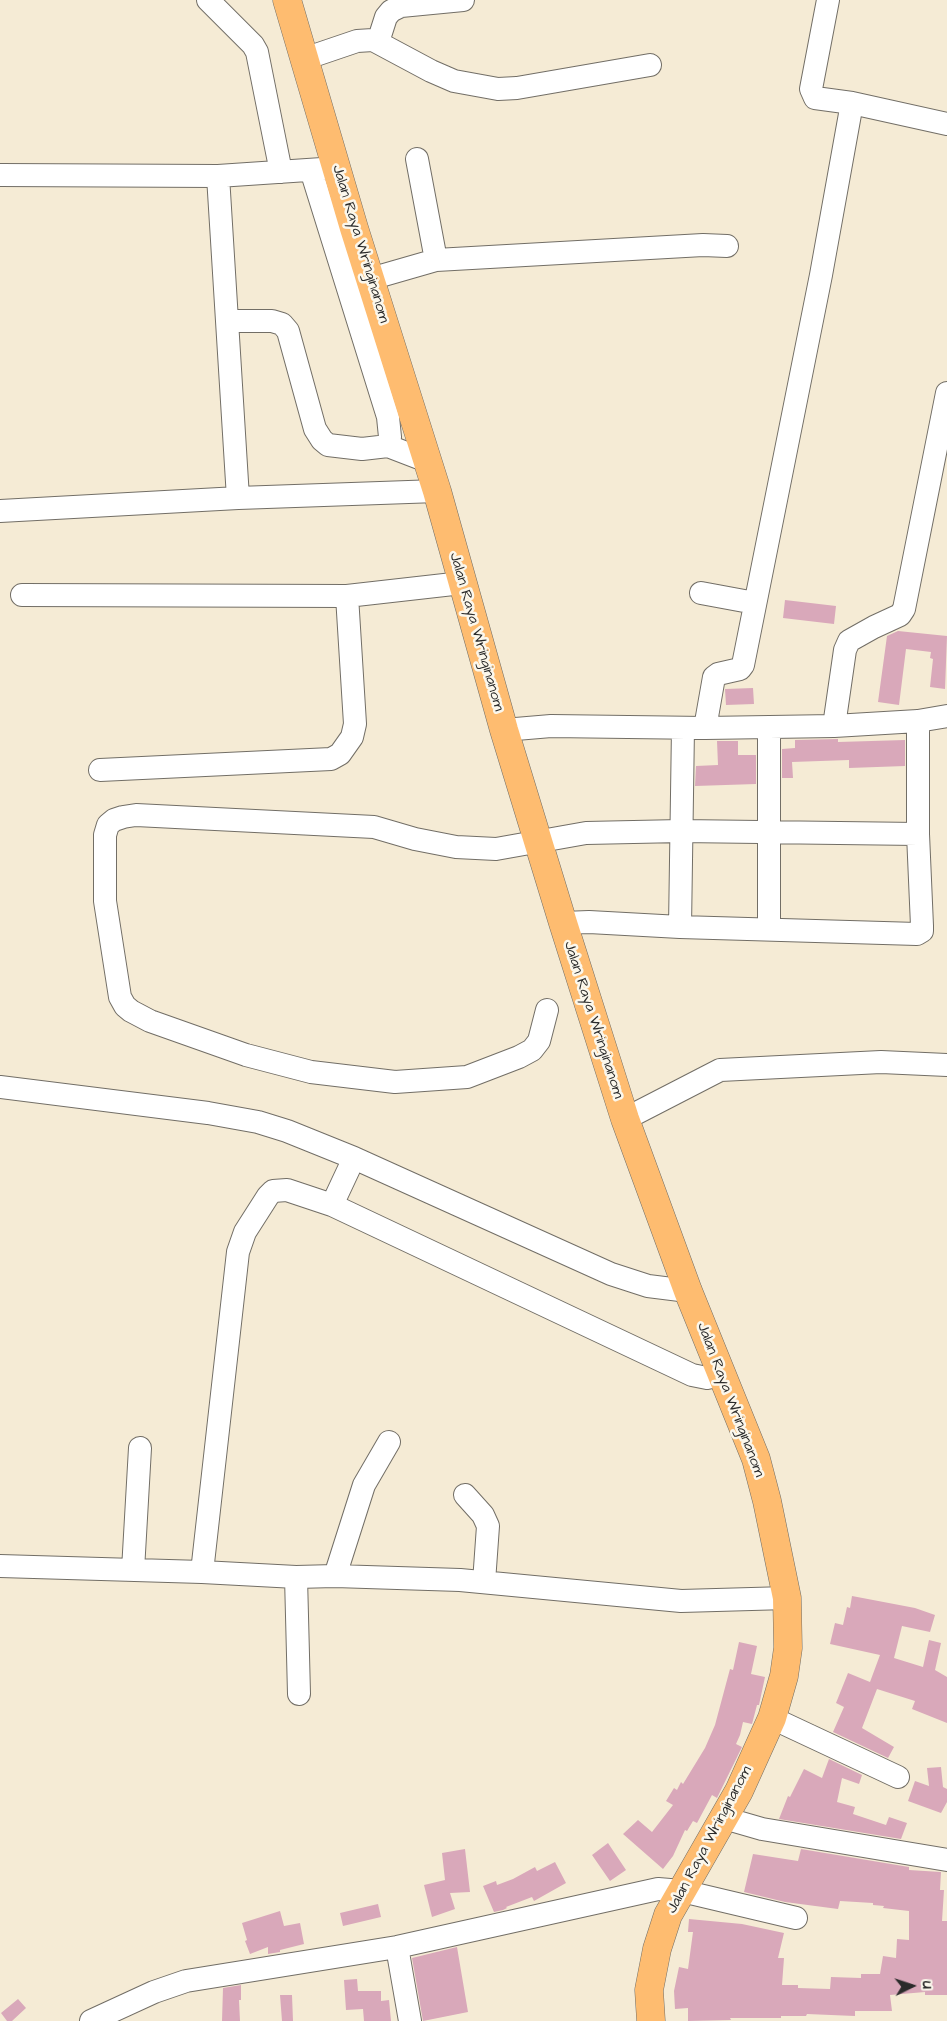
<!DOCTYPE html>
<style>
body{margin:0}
#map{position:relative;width:947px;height:2021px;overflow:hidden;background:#f5ebd5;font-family:"Architects Daughter",sans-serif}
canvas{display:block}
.north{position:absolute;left:887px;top:1961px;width:50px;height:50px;-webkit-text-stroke:4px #fbf7ec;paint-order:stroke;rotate:86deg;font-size:14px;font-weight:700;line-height:20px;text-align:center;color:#2b2b2b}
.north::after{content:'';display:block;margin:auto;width:18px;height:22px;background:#2b2b2b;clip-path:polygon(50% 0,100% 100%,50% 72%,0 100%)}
</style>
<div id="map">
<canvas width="947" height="2021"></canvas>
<div class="north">U</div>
</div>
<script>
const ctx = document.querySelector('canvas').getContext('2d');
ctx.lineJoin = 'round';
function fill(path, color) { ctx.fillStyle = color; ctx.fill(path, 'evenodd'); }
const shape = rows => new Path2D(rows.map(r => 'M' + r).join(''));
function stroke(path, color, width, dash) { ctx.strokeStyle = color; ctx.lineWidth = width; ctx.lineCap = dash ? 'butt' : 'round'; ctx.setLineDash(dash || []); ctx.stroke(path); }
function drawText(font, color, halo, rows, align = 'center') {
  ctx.font = font + ' "Architects Daughter",sans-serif'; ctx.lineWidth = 5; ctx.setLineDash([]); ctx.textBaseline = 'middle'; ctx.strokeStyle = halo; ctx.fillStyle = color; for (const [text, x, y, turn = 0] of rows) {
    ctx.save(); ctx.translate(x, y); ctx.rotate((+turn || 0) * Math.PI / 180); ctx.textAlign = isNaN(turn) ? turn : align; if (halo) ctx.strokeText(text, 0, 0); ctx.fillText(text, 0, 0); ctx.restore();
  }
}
fill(shape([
 [785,600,836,606,834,624,783,618],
 [898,631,947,636,945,689,930,687,933,659,930,658,931,652,906,649,899,705,878,702,887,636],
 [753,688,754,704,726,705,725,689],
 [838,739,838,742,905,740,905,766,849,768,849,760,792,762,793,778,782,778,782,749,795,748,795,740],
 [717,741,738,741,738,755,756,755,756,784,695,786,696,766,718,765],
 [852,1596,915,1608,935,1615,930,1632,902,1626,894,1658,923,1667,929,1640,941,1643,935,1670,947,1677,947,1723,912,1709,915,1701,877,1689,862,1728,894,1747,888,1758,833,1732,844,1707,836,1703,848,1673,870,1682,880,1655,830,1644,835,1623,843,1625,847,1607,850,1608],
 [739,1642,757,1646,751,1674,765,1677,759,1705,757,1705,752,1724,743,1722,740,1735,736,1744,742,1747,717,1798,712,1795,697,1823,693,1821,687,1831,685,1830,673,1856,663,1869,623,1834,638,1820,652,1832,673,1805,666,1801,674,1788,677,1790,681,1782,683,1784,705,1748,715,1725,730,1669,733,1670],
 [829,1759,862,1775,859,1784,842,1778,837,1802,855,1807,853,1814,886,1825,889,1817,907,1823,901,1839,779,1819,788,1796,790,1797,804,1769,822,1778],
 [941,1767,943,1787,947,1789,947,1802,941,1813,908,1801,915,1781,929,1786,927,1768],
 [608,1843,626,1870,610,1881,592,1855],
 [465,1849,470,1892,450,1893,455,1909,432,1917,424,1885,445,1880,442,1853],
 [801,1849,909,1867,909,1870,941,1872,940,1890,944,1890,942,1921,947,1921,947,1995,925,1995,925,1992,890,1995,892,2011,855,2011,855,2016,807,2014,806,2016,781,2016,781,2018,730,2018,731,2020,688,2021,688,2008,675,2009,674,1991,679,1967,688,1969,693,1932,688,1932,689,1919,742,1924,784,1933,778,1958,784,1958,782,1985,798,1985,798,1988,830,1989,831,1977,861,1978,861,1974,880,1974,883,1956,896,1958,897,1939,909,1940,909,1911,883,1908,884,1906,873,1905,873,1903,840,1901,838,1909,785,1902,744,1892,753,1854,798,1861],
 [555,1862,566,1883,534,1901,532,1897,506,1907,507,1908,503,1910,494,1912,483,1886,496,1881,497,1885,513,1879,535,1867,537,1871],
 [378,1904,381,1917,343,1926,340,1913],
 [280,1911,284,1926,300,1923,304,1944,280,1950,280,1952,268,1954,268,1947,250,1954,245,1941,247,1940,242,1923],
 [457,1947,468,2012,423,2021,412,1958],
 [357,1979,358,1991,381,1991,381,2001,389,2000,391,2021,364,2021,363,2009,346,2010,344,1980],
 [241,1985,241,2000,239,2000,240,2021,222,2021,223,1988],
 [280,1995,292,1995,293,2021,282,2021],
 [18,1999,26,2008,12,2021,7,2021,1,2013]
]), '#d9a8ba');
const minor = shape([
 [208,0,253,45,257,52,281,172],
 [828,0,811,89,815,98,852,103,947,124],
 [378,42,386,17,391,11,401,6,463,0],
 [304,59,357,41,373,40,431,71,454,81,498,89,517,88,650,65],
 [417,159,436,260],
 [311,170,388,417,390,437,388,446],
 [0,175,218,176,337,168],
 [218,176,238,498],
 [370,279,436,260,703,245,727,246],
 [227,321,272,321,282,324,288,331,315,429,322,440,328,445,362,449,388,446,427,461],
 [0,511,238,498,437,491],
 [701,593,755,603],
 [22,595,347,596,462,583],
 [834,726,845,650,849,641,874,627,900,615,904,609,947,393],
 [705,728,714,677,718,674,740,669,743,665,821,275,852,103],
 [504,730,551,726,705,728,834,726,918,721,947,716],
 [100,770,331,759,340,754,352,737,355,724,347,596],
 [563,923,589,922,680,927,917,934,922,931,922,926,918,834,918,721],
 [680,927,683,728],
 [769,929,769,728],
 [547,1010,539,1041,532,1050,519,1057,467,1077,395,1082,311,1072,246,1055,150,1021,131,1011,125,1006,120,997,105,901,105,835,108,825,114,820,123,817,136,815,374,827,415,839,456,847,496,849,586,833,681,831,918,834],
 [0,1087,208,1113,258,1122,287,1131,354,1158,611,1274,648,1286,688,1291],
 [625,1119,720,1070,881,1062,947,1065],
 [332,1205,354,1158],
 [465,1495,483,1515,488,1526,484,1582],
 [0,1566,202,1572,296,1577,335,1576,460,1580,681,1601,787,1598],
 [133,1570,140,1448],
 [202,1572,238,1252,245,1232,268,1196,273,1191,287,1190,332,1205,692,1375,707,1378,721,1375],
 [335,1576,364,1485,389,1442],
 [296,1577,299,1694],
 [772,1718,898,1777],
 [724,1818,762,1829,947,1860],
 [397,1947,410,2021],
 [91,2021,154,1992,186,1981,397,1947,658,1889,682,1891,796,1918]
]);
const major = shape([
 [287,0,354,228,437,491,504,730,563,923,625,1119,688,1291,756,1459,767,1501,787,1598,788,1648,784,1676,772,1718,739,1791,668,1915,657,1949,649,1990,651,2021]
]);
stroke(minor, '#726e66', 24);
stroke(major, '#726e66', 29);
stroke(minor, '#fff', 22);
stroke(major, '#febc70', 28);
drawText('15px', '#2b2b2b', '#fbf7ec', [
 ["Jalan Raya Wringinanom",360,244,73],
 ["Jalan Raya Wringinanom",476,632,74],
 ["Jalan Raya Wringinanom",593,1020,72],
 ["Jalan Raya Wringinanom",730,1400,69],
 ["Jalan Raya Wringinanom",710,1840,-62]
]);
</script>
